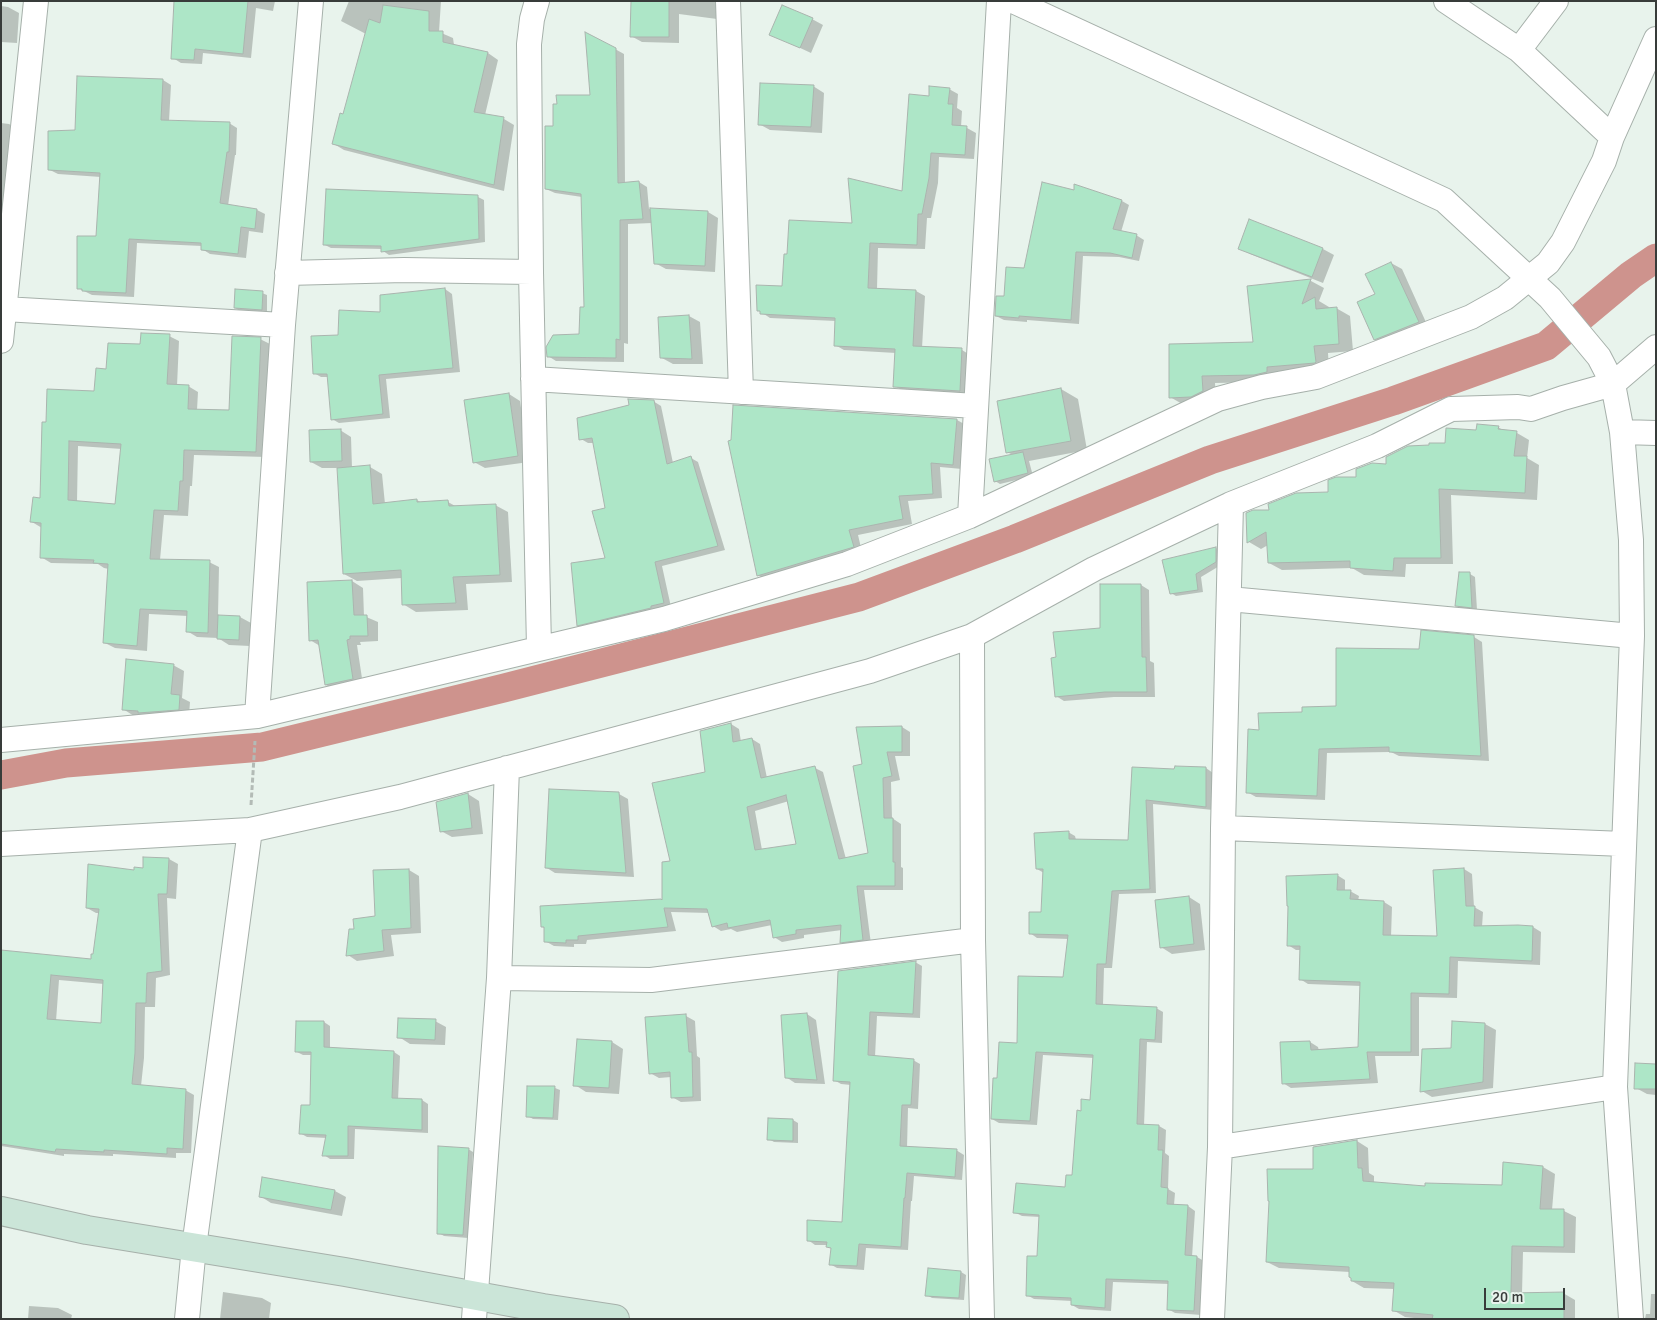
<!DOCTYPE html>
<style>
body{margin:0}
#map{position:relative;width:1657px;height:1320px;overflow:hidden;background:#e8f3ec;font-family:Signika,sans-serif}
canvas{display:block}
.frame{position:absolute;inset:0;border:2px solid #383c3a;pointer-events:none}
.scale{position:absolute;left:1484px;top:1288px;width:81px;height:22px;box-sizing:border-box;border:2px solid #383c3a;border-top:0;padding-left:6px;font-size:15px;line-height:18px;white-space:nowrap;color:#383c3a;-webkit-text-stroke:4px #e8f3ec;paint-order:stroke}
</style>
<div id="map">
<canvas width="1657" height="1320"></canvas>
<div class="frame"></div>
<div class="scale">20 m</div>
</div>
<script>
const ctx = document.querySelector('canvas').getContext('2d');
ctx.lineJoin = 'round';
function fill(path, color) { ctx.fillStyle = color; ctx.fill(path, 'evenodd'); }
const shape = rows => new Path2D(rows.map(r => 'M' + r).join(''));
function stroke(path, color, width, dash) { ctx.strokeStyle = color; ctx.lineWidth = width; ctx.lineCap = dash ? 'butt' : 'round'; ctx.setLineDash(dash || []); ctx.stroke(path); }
fill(shape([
 [178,1,275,1,273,11,256,8,251,58,203,53,202,64,181,63,173,58],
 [349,1,441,1,439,32,453,38,454,45,488,53,498,60,485,115,504,119,514,125,504,191,344,150,334,144,344,115,366,34,341,21],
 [632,1,721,1,717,19,679,14,679,43,642,42,631,36],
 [1,6,8,7,19,13,17,43,1,42],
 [812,19,823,25,811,53,770,34],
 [615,49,624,54,625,183,639,182,647,187,649,209,708,212,718,218,715,272,666,269,655,263,652,223,628,224,628,344,624,343,624,362,556,361,548,356,581,335,586,308,582,197,555,193,546,189,555,128,591,96],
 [78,78,163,80,171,85,169,121,229,123,237,128,236,155,235,155,228,206,257,210,265,214,263,233,249,231,246,258,210,254,202,249,202,246,137,243,134,297,92,295,78,288,98,238,101,177,58,174,50,170,76,131],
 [813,86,824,93,822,133,770,130,759,124],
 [949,89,958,94,957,108,962,111,961,127,967,128,976,133,974,159,939,157,938,183,931,218,927,218,925,249,878,248,877,289,916,291,925,296,922,348,962,350,970,355,968,395,903,391,895,386,896,353,844,350,835,345,836,321,770,318,758,310,853,224,903,193,930,97],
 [1,123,9,124,23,132,1,229],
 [1075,186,1122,201,1129,205,1121,232,1136,235,1144,240,1139,261,1119,257,1083,256,1079,324,1027,320,1027,322,1004,320,996,316,1005,298,1025,270,1075,191],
 [478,197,484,200,485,242,389,255,383,251,383,249,331,248,325,245],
 [1249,221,1323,249,1334,255,1323,283,1250,254,1239,248],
 [1391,263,1402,269,1429,329,1386,345,1375,339,1377,294],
 [1311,281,1324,288,1319,301,1329,307,1329,309,1336,308,1350,316,1353,351,1328,353,1329,370,1269,382,1215,383,1216,399,1184,405,1170,397,1170,345,1254,344,1248,287],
 [445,289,452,294,460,372,386,379,390,418,339,423,332,419,329,377,321,377,314,373,340,337,381,313,382,297],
 [262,293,267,295,267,312,240,311,235,308],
 [689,316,700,322,703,364,673,364,662,358,659,318],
 [169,336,179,341,177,386,188,386,198,392,197,410,230,411,260,339,270,344,266,457,194,455,192,486,190,486,188,516,164,515,160,560,209,562,219,567,218,616,240,617,251,623,250,646,229,645,218,638,197,637,187,631,188,616,149,614,147,651,115,648,105,643,109,569,104,568,98,564,51,563,41,557,42,528,32,522,41,499,47,423,95,392,107,370,141,346],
 [78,446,122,449,116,505,77,502],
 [1061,389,1078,399,1087,450,1029,461,1033,476,1000,484,995,481,1013,455,1007,452],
 [509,394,520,401,529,462,485,468,474,462],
 [653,401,661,406,673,463,691,458,698,462,725,550,662,566,671,607,586,629,578,625,607,559,606,509,594,443,588,443,581,439],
 [957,420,966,425,962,469,940,467,942,498,908,501,912,524,858,535,862,552,767,581,758,575],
 [1498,427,1504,431,1517,433,1529,440,1527,458,1539,465,1537,500,1451,495,1453,564,1406,564,1405,577,1364,575,1352,568,1282,570,1269,563,1268,545,1261,549,1249,542,1247,514,1270,511,1329,493,1387,465,1446,444,1477,431],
 [340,430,351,437,352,468,370,467,382,474,385,504,417,500,422,503,448,502,457,507,495,505,508,512,512,582,466,584,468,610,416,612,403,604,402,578,357,581,344,574,338,468,322,468,311,462],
 [1216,548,1221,551,1221,565,1201,577,1203,592,1176,596,1171,593],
 [1470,574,1475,577,1477,610,1461,608,1456,605],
 [352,581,363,588,364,616,378,622,378,641,360,642,361,645,357,645,363,685,337,691,326,685,320,646,310,640],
 [1141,585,1149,590,1150,661,1154,663,1155,697,1114,697,1064,701,1056,696,1058,659,1102,629],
 [1474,637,1482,642,1489,761,1399,756,1391,752,1327,753,1325,800,1256,797,1247,792,1304,713,1338,708,1420,650],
 [173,665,184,671,182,698,190,702,189,715,134,716,123,709],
 [731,724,739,729,741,742,752,739,760,744,767,778,815,768,823,772,846,859,869,854,863,765,902,727,910,732,910,756,895,756,900,780,891,782,892,818,901,824,901,867,903,868,903,890,864,890,871,944,849,947,841,942,842,930,804,935,804,938,782,942,774,937,772,925,737,932,731,929,721,931,713,926,710,913,671,912,676,931,587,940,586,944,574,944,574,947,554,946,545,941,546,928,542,927,663,901,672,862,706,773],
 [789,801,798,845,762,850,755,811],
 [1176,768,1206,768,1213,773,1213,810,1153,804,1156,893,1119,894,1112,968,1104,968,1103,1005,1156,1008,1163,1012,1162,1043,1147,1042,1144,1126,1159,1126,1166,1130,1165,1153,1169,1156,1168,1189,1175,1193,1174,1205,1188,1206,1195,1211,1192,1257,1197,1257,1204,1261,1201,1315,1175,1313,1168,1309,1169,1284,1113,1282,1111,1311,1079,1309,1072,1305,1072,1301,1034,1299,1027,1295,1038,1258,1040,1217,1022,1216,1014,1212,1066,1188,1074,1177,1082,1112,1092,1101,1094,1058,1043,1055,1037,1125,999,1123,992,1119,998,1079,1018,1044,1064,978,1069,939,1037,938,1030,933,1042,914,1044,873,1037,869,1068,832,1075,836,1076,840,1129,841,1133,769,1176,771],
 [468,794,479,801,483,834,452,837,441,831],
 [619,794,628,799,634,877,555,873,547,868],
 [169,859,178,864,176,899,167,898,170,975,156,978,155,1007,145,1007,144,1058,141,1086,185,1090,194,1095,191,1153,176,1153,176,1158,113,1154,113,1156,64,1154,64,1156,1,1146,1,1017,3,987,92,960,94,955,100,913,96,913,87,908,135,871],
 [59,980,104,984,102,1024,56,1021],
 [1464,869,1472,874,1474,907,1483,912,1482,927,1533,927,1541,932,1540,965,1458,961,1457,998,1419,997,1419,1056,1375,1056,1378,1083,1291,1088,1283,1083,1281,1043,1310,1042,1318,1047,1319,1051,1360,1048,1361,986,1308,984,1300,979,1301,950,1296,950,1288,945,1337,875,1345,880,1345,891,1350,891,1359,896,1358,901,1384,902,1392,907,1391,937,1438,938],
 [409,870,419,876,421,933,391,935,394,956,357,961,348,955],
 [1189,897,1200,904,1205,950,1172,954,1161,947],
 [915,962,922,966,920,1018,877,1016,875,1057,913,1060,920,1064,918,1109,908,1108,907,1148,956,1150,964,1155,962,1180,914,1176,912,1201,911,1201,908,1250,866,1248,864,1270,837,1268,830,1264,832,1249,828,1247,828,1245,815,1245,808,1240,843,1223,851,1085,841,1084,834,1080,840,972],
 [807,1014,816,1020,825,1084,795,1083,786,1077],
 [686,1016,695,1021,697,1056,700,1058,701,1101,681,1102,672,1097,671,1077,659,1078,650,1073,646,1019],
 [435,1021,446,1027,445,1045,410,1044,399,1037],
 [324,1022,330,1026,330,1049,394,1052,400,1056,398,1100,422,1100,428,1104,428,1133,355,1129,354,1159,330,1159,324,1155,327,1138,307,1137,300,1133,312,1107,312,1055,303,1055,297,1052],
 [1485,1024,1496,1030,1493,1088,1432,1097,1422,1091,1452,1049],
 [612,1042,623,1049,619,1094,586,1092,575,1085],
 [1656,1065,1656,1095,1647,1094,1636,1088],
 [555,1088,560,1090,558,1120,533,1119,528,1116],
 [793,1120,798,1123,798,1143,774,1142,769,1139],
 [1357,1141,1368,1148,1369,1173,1374,1176,1374,1184,1426,1188,1503,1187,1543,1167,1555,1174,1552,1210,1564,1211,1576,1217,1575,1253,1523,1252,1522,1294,1563,1293,1575,1300,1575,1319,1423,1319,1405,1317,1393,1310,1395,1289,1364,1288,1352,1281,1350,1272,1279,1268,1267,1262,1314,1170],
 [468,1149,473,1152,468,1238,444,1236,439,1233],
 [335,1191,346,1197,342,1216,271,1203,260,1196],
 [961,1272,966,1275,964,1300,932,1298,927,1295],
 [223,1292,262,1298,271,1303,269,1319,220,1319],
 [1651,1294,1656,1294,1656,1319,1645,1319,1646,1314,1650,1314],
 [29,1306,58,1308,72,1315,71,1319,28,1319]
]), '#0003');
stroke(shape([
 [1,775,66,763,262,747,504,688,859,597,1015,539,1210,460,1393,401,1546,346,1631,275,1656,258]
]), '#ce938d', 29);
const building = shape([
 [174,1,248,1,243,54,195,49,194,60,171,59,174,1],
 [631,1,669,1,669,37,630,37,631,1],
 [383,5,429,11,429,31,443,31,443,42,488,52,474,112,504,117,494,185,332,144,340,113,343,114,369,19,380,23,383,5],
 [782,5,813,18,800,48,769,35,782,5],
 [585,32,616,48,618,183,639,181,643,219,620,220,620,340,616,339,616,358,547,357,546,347,553,335,579,334,580,307,584,307,581,194,545,189,545,126,553,126,553,104,557,104,556,95,590,95,585,32],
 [77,76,163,79,161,120,230,122,229,152,227,152,220,203,257,209,255,229,241,227,238,254,201,250,201,243,129,239,126,293,82,291,82,289,77,289,77,236,96,236,100,173,48,170,48,131,75,130,77,76],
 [760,83,814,85,811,127,758,125,760,83],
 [929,86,950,88,948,104,953,104,952,125,967,126,965,155,931,153,929,178,922,214,918,214,917,245,870,243,868,288,916,290,913,346,962,348,960,391,893,387,895,349,834,346,835,318,760,314,760,311,757,311,756,285,782,286,784,254,787,254,789,220,852,223,848,178,902,191,909,94,929,96,929,86],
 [1042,182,1074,190,1074,184,1122,200,1113,229,1137,234,1132,258,1110,253,1076,252,1071,320,1019,316,1019,318,995,316,996,296,1004,296,1006,267,1024,268,1042,182],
 [326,189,478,195,479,239,381,252,381,246,323,245,326,189],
 [650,208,708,211,705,266,654,264,650,208],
 [1249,219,1323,248,1312,277,1238,249,1249,219],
 [1391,262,1419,322,1374,340,1357,302,1375,294,1365,274,1391,262],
 [1311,279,1302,304,1315,297,1316,309,1337,307,1339,344,1314,346,1316,362,1315,363,1267,367,1267,372,1254,375,1202,376,1203,391,1191,397,1169,398,1169,344,1253,342,1247,286,1311,279],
 [445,288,453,368,379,375,383,414,331,420,327,374,313,374,311,336,338,335,339,310,380,312,380,295,445,288],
 [235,289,263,291,262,310,234,308,235,289],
 [689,315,692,359,660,358,658,317,689,315],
 [141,333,170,334,167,384,189,385,188,409,229,410,232,336,261,337,256,452,184,450,183,481,180,481,178,511,154,510,150,559,210,560,208,633,186,632,187,611,140,609,137,646,103,643,108,564,93,563,94,560,40,558,41,523,30,522,33,497,40,498,42,422,46,422,47,389,94,391,96,368,106,369,108,343,140,344,141,333],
 [69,441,121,444,115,504,68,500,69,441],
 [1061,388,1071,441,1006,453,997,401,1061,388],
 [509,393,518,456,473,463,464,400,509,393],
 [628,399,654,400,667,464,691,456,718,546,655,562,664,603,651,606,651,608,577,626,571,563,605,558,592,511,605,508,592,438,579,440,577,418,629,405,628,399],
 [733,405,957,419,953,465,931,463,933,494,899,496,903,519,849,530,854,547,757,576,728,441,731,440,733,405],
 [1477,424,1499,426,1498,429,1517,431,1514,456,1527,456,1525,493,1439,489,1441,558,1394,558,1393,571,1350,568,1350,561,1268,563,1266,532,1247,543,1246,513,1253,510,1269,510,1268,504,1296,493,1328,492,1328,480,1336,477,1356,477,1356,469,1372,463,1386,464,1386,457,1408,446,1429,445,1429,443,1445,443,1446,428,1476,430,1477,424],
 [341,429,342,461,310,462,309,430,341,429],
 [1023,452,1028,473,994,482,989,459,1023,452],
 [370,465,373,504,417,499,417,502,448,500,449,506,496,504,500,575,453,577,456,603,402,605,401,570,343,574,337,468,370,465],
 [1216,547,1216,562,1196,574,1198,590,1170,594,1162,560,1216,547],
 [1459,572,1470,572,1472,608,1455,606,1459,572],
 [352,580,354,615,367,615,368,636,350,636,350,639,347,640,353,679,325,685,318,640,309,641,307,582,352,580],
 [1100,584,1141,584,1142,657,1146,657,1147,692,1105,692,1055,697,1051,658,1056,657,1053,632,1100,628,1100,584],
 [218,615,240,616,239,640,217,639,218,615],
 [1421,630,1474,635,1481,756,1389,752,1389,747,1319,749,1317,796,1246,793,1248,729,1259,730,1258,713,1302,712,1302,707,1336,706,1336,648,1419,649,1421,630],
 [126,659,174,664,171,694,180,695,179,710,138,713,138,711,122,710,126,659],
 [731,723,733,742,752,738,761,778,815,766,839,859,868,853,853,766,862,764,856,727,902,726,902,752,887,752,892,776,883,778,884,818,893,818,893,862,895,862,895,886,857,886,863,940,840,943,841,925,796,930,796,934,773,938,770,920,728,928,727,923,712,927,707,909,664,908,668,927,578,936,578,940,566,940,566,943,544,942,544,927,541,927,540,906,661,899,662,900,662,862,670,861,652,783,705,772,700,731,731,723],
 [786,795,796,844,755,850,747,807,786,795],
 [1175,766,1206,767,1206,807,1146,800,1150,889,1112,891,1106,964,1097,964,1096,1004,1157,1007,1155,1040,1140,1039,1137,1124,1159,1125,1158,1150,1163,1150,1161,1187,1168,1188,1167,1204,1188,1205,1185,1255,1197,1256,1194,1311,1167,1310,1168,1281,1106,1279,1105,1308,1071,1305,1071,1298,1026,1296,1027,1256,1037,1256,1039,1215,1013,1213,1016,1183,1065,1187,1066,1175,1072,1175,1077,1110,1081,1111,1081,1099,1090,1100,1093,1055,1036,1052,1030,1121,991,1119,993,1078,997,1078,999,1042,1017,1043,1018,976,1063,977,1068,935,1029,934,1029,912,1041,912,1043,869,1036,869,1034,833,1069,831,1069,839,1128,840,1132,767,1174,769,1175,766],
 [549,789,619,792,626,873,545,868,549,789],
 [468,793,472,828,440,832,436,802,468,793],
 [143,857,169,858,167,894,158,894,162,971,147,973,146,1003,136,1003,135,1053,132,1084,186,1089,183,1149,167,1148,167,1154,104,1150,104,1152,56,1149,55,1152,1,1144,1,950,91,959,91,954,93,954,99,909,86,908,88,864,134,870,134,867,143,868,143,857],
 [51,975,103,980,101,1023,47,1019,51,975],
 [1464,868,1466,906,1475,906,1474,926,1518,925,1533,926,1532,961,1450,957,1449,994,1411,993,1411,1052,1367,1052,1370,1079,1282,1084,1280,1042,1310,1041,1311,1050,1358,1047,1360,982,1299,980,1300,946,1287,946,1288,906,1287,906,1286,876,1338,874,1337,890,1351,890,1350,899,1384,901,1383,935,1437,936,1433,870,1464,868],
 [409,869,411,928,382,930,384,951,346,956,349,929,354,929,353,919,375,916,373,870,409,869],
 [1189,896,1194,944,1160,948,1155,900,1189,896],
 [916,961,913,1014,870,1012,868,1055,914,1059,911,1105,902,1105,900,1146,957,1149,955,1177,907,1173,905,1198,904,1198,901,1247,859,1244,857,1266,829,1265,831,1248,826,1247,827,1242,807,1241,807,1220,842,1222,850,1082,833,1081,838,971,916,961],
 [807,1013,817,1080,785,1078,781,1015,807,1013],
 [686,1014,689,1052,692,1052,693,1097,671,1098,670,1072,649,1074,645,1017,686,1014],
 [398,1018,436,1019,435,1040,397,1038,398,1018],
 [296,1021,324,1021,324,1047,394,1051,392,1098,422,1099,422,1130,348,1126,348,1156,322,1156,326,1135,299,1134,301,1105,310,1105,311,1052,295,1052,296,1021],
 [1452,1021,1485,1023,1483,1082,1420,1092,1422,1049,1451,1048,1452,1021],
 [577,1039,612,1041,609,1088,573,1086,577,1039],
 [1635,1063,1656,1064,1656,1089,1634,1089,1635,1063],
 [527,1086,555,1086,553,1118,526,1117,527,1086],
 [768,1118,793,1119,793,1141,767,1140,768,1118],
 [1357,1140,1358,1168,1362,1168,1363,1181,1425,1186,1425,1183,1502,1185,1503,1162,1543,1166,1540,1209,1564,1209,1564,1247,1512,1246,1511,1293,1564,1292,1564,1319,1432,1319,1433,1315,1392,1311,1394,1283,1351,1281,1351,1278,1349,1277,1349,1267,1266,1262,1269,1201,1268,1201,1267,1169,1313,1169,1313,1147,1357,1140],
 [438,1146,469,1148,463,1235,437,1234,438,1146],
 [262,1177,335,1190,331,1210,259,1197,262,1177],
 [928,1268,961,1271,959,1298,925,1296,928,1268]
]);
fill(building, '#ade6c7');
stroke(building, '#aab4ae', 1);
const street = shape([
 [537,1,532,19,529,44,531,272,539,648],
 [728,1,741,392],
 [1013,1,1444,200,1550,298,1599,357,1613,384,1622,432,1631,540,1632,636,1615,1087,1631,1319],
 [1446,1,1519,50,1612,137],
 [1519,50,1556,1],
 [287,273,404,270,531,272],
 [4,309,283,325],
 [1,341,36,1],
 [533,379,976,406],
 [1622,432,1656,433],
 [970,516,999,1],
 [1229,599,1632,636],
 [972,636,973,940,982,1319],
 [257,716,283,325,311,1],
 [1,740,257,716,664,619,847,564,970,516,1218,399,1262,387,1316,377,1471,317,1505,298,1548,263,1563,242,1604,161,1612,137,1656,39],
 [1223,828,1624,844],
 [1,844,250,830,400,797,870,671,972,636,1094,569,1231,504,1377,446,1451,409,1518,407,1531,409,1563,398,1613,384,1656,347],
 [499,978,651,980,973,940],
 [1220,1147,1615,1087],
 [187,1319,194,1247,250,830],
 [474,1319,499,978,507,768],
 [1212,1319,1220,1147,1223,828,1231,504]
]);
const secondary = shape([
 [1,1211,87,1230,345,1272,543,1308,615,1319]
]);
stroke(street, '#a6b0aa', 26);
stroke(secondary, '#a6b0aa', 30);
stroke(shape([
 [251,805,255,741]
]), '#b3bbb6', 3, [5, 2.5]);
stroke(street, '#fff', 24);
stroke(secondary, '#cbe5d8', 28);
</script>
